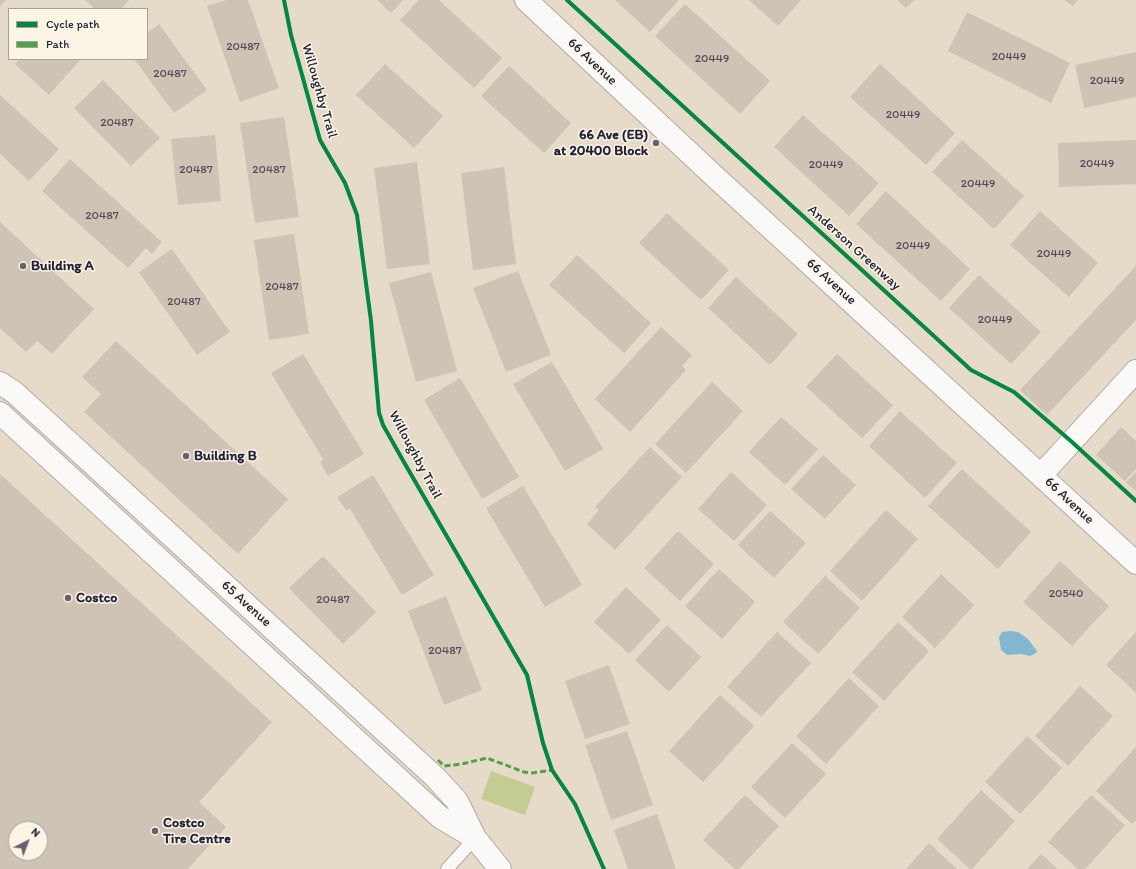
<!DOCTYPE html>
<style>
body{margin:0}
#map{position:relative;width:1136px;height:869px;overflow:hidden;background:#e6dac9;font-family:Itim,sans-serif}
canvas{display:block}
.legend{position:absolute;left:8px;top:8px;width:140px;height:52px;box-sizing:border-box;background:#fcf5e5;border:1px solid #a5a1a1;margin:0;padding:5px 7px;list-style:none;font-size:12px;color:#22223b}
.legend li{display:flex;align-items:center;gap:8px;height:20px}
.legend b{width:20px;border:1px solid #a5a1a1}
.north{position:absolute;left:8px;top:821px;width:40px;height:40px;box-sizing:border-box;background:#fcf5e5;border:1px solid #a5a1a1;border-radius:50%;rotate:42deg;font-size:11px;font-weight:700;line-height:16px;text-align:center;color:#22223b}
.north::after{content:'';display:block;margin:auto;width:14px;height:18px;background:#67626d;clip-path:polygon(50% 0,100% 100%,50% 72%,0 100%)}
</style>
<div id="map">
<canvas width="1136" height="869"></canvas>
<ul class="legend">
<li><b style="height:5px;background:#00873e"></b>Cycle path</li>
<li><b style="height:5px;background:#50a245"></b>Path</li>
</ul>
<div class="north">N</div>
</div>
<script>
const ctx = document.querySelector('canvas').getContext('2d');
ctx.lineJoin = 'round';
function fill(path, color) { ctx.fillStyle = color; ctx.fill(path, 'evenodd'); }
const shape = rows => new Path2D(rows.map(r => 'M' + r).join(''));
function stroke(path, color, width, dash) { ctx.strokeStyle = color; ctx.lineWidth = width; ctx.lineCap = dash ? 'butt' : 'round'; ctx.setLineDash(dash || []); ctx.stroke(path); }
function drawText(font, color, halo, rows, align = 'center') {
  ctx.font = font + ' Itim,sans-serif'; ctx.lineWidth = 3; ctx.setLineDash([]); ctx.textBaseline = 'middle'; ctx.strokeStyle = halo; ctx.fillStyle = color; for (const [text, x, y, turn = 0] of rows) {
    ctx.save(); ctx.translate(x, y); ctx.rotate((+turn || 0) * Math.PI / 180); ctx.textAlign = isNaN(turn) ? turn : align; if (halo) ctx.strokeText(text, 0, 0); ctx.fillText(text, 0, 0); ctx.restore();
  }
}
fill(shape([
 [491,771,535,787,525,815,481,799]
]), '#c4cc93');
fill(shape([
 [1010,631,1018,632,1028,639,1037,651,1036,653,1030,656,1021,654,1007,655,1001,650,999,637,1002,632]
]), '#81b8cf');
fill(shape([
 [0,0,6,0,0,6],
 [85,0,129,0,121,9,95,9],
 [226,0,248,0,279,88,240,102,207,6],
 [377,0,403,0,391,13],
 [419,0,439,0,502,58,474,88,400,20],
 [615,0,679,0,650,32],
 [749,0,801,0,778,26],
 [897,0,914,0,906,8],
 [1064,0,1077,0,1073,6],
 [685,4,770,81,740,114,655,36],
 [967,12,1070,63,1051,103,948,51],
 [159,24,207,90,174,113,134,59,147,59,147,33],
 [1136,52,1136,97,1084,108,1075,65],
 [19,59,81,59,49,95,15,64],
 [385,64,443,116,414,148,356,95],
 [880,64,955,133,926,165,850,97],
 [509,66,571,123,544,153,481,96],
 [103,80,160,138,131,166,74,108],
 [0,95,59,149,29,181,0,154],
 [803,115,879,183,849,216,774,147],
 [284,117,299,217,255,223,240,123],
 [215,135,221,201,178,205,171,139],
 [962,140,1024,196,994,229,932,172],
 [1136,140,1136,184,1059,187,1058,143],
 [70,159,162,242,152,254,146,248,128,268,42,191],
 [417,162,430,264,387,269,374,168],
 [504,167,516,264,473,270,461,173],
 [886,191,970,269,941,301,856,224],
 [1040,211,1098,263,1069,297,1010,245],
 [667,213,729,270,701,300,639,243],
 [0,222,94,309,52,354,37,341,26,352,0,328],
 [294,234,309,334,269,340,254,240],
 [172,249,230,332,197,355,139,272],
 [577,255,651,323,624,353,549,285],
 [1136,266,1136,320,1047,415,1020,390],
 [518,271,551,355,506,372,473,288],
 [431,272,457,371,416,382,389,283],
 [979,275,1041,332,1011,364,949,308],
 [736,277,798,334,770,365,708,308],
 [661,327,692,355,682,366,686,370,630,432,595,399],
 [116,341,288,499,238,554,84,412,101,394,82,377],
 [303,354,364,454,328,476,320,462,323,459,271,373],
 [837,354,893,405,862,438,806,387],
 [552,362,603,449,565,471,513,384],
 [460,378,519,477,482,499,424,400],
 [712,382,743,411,686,473,655,444],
 [900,411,957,463,925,498,869,446],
 [781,417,818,449,785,485,749,452],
 [1121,427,1136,441,1136,469,1125,481,1096,455],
 [650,447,682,477,615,550,587,524,599,510,595,507],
 [823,455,856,485,825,519,791,489],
 [962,469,1031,532,998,569,928,506],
 [731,472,767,505,734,541,698,509],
 [1136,472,1136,491,1126,482],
 [0,474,272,722,199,802,226,827,188,869,0,869],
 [16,829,40,829,40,853,16,853],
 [373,475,434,575,402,595,350,509,346,510,337,497],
 [523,486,582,585,545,607,486,508],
 [886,510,918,539,862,601,830,571],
 [770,511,806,543,774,578,738,545],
 [678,531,714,564,680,601,644,568],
 [323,556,376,612,343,644,289,588],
 [1060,561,1109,606,1072,646,1023,602],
 [719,569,755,602,722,639,685,606],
 [941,574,974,605,935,648,902,617],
 [825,576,860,608,818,654,783,622],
 [626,587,661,620,629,654,594,622],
 [446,596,482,690,444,705,408,611],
 [898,622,929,651,884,701,852,672],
 [667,625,701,657,669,692,635,660],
 [777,632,811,663,761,717,727,687],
 [1136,632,1136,693,1106,665],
 [609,665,630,724,585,739,565,681],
 [849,678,879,706,826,764,796,736],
 [1080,686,1113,716,1068,766,1035,736],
 [720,695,754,726,703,782,669,751],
 [627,731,653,805,611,820,585,745],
 [1027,736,1062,768,1020,814,985,782],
 [792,743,826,774,785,818,751,787],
 [1136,747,1136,820,1132,824,1096,791],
 [981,790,1015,821,972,869,970,869,937,839],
 [745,795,779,826,739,869,735,869,703,840],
 [1091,795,1125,825,1085,869,1078,869,1048,842],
 [657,814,676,869,628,869,614,830],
 [929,843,957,869,906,869],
 [1041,854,1058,869,1027,869]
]), '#cec3b5');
const service = shape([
 [447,869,475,838]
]);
const minor = shape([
 [1041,475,1136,371]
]);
const tertiary = shape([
 [526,0,712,174,1136,563],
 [0,383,14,392,435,777,457,801,475,838,500,869],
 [0,413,440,817,475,838]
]);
stroke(service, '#b1aaa1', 14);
stroke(minor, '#b1aaa1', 24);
stroke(tertiary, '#b1aaa1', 24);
stroke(service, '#fbf9f7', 12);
stroke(minor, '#fbf9f7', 22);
stroke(tertiary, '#fbf9f7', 22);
stroke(shape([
 [438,760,444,766,462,764,487,758,524,772,532,773,552,770]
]), '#50a245', 3, [6, 3]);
stroke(shape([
 [284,0,291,35,320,140,345,183,357,215,371,321,379,413,383,425,405,464,527,675,543,743,552,770,575,804,604,869],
 [567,0,971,370,1014,392,1072,442,1136,501]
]), '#00873e', 4);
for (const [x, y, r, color] of [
 [656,143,4,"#67626d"],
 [23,266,4,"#67626d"],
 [186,456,4,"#67626d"],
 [68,598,4,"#67626d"],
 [155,831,4,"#67626d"]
]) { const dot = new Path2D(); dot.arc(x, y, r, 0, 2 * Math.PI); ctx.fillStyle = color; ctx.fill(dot); stroke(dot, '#fcf5e5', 1.5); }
drawText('12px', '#4e4b5a', null, [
 ["20487",243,47],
 ["20449",1009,57],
 ["20449",712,59],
 ["20487",170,74],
 ["20449",1107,81],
 ["20449",903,115],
 ["20487",117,123],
 ["20449",1097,164],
 ["20449",826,165],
 ["20487",196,170],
 ["20487",269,170],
 ["20449",978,184],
 ["20487",102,216],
 ["20449",913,246],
 ["20449",1054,254],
 ["20487",282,287],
 ["20487",184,302],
 ["20449",995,320],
 ["20540",1066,594],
 ["20487",333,600],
 ["20487",445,651]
]);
drawText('14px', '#22223b', '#fcf5e5', [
 ["66 Avenue",592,62,43],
 ["Willoughby Trail",319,91,74],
 ["Anderson Greenway",854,248,42],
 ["66 Avenue",831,282,42],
 ["Willoughby Trail",415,455,62],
 ["66 Avenue",1069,501,43],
 ["65 Avenue",246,604,42]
]);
drawText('bold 14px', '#22223b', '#fcf5e5', [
 ["66 Ave (EB)",648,135,"right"],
 ["at 20400 Block",648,151,"right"],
 ["Building A",31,266],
 ["Building B",194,456],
 ["Costco",76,598],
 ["Costco",163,823],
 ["Tire Centre",163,839]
], 'left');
</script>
